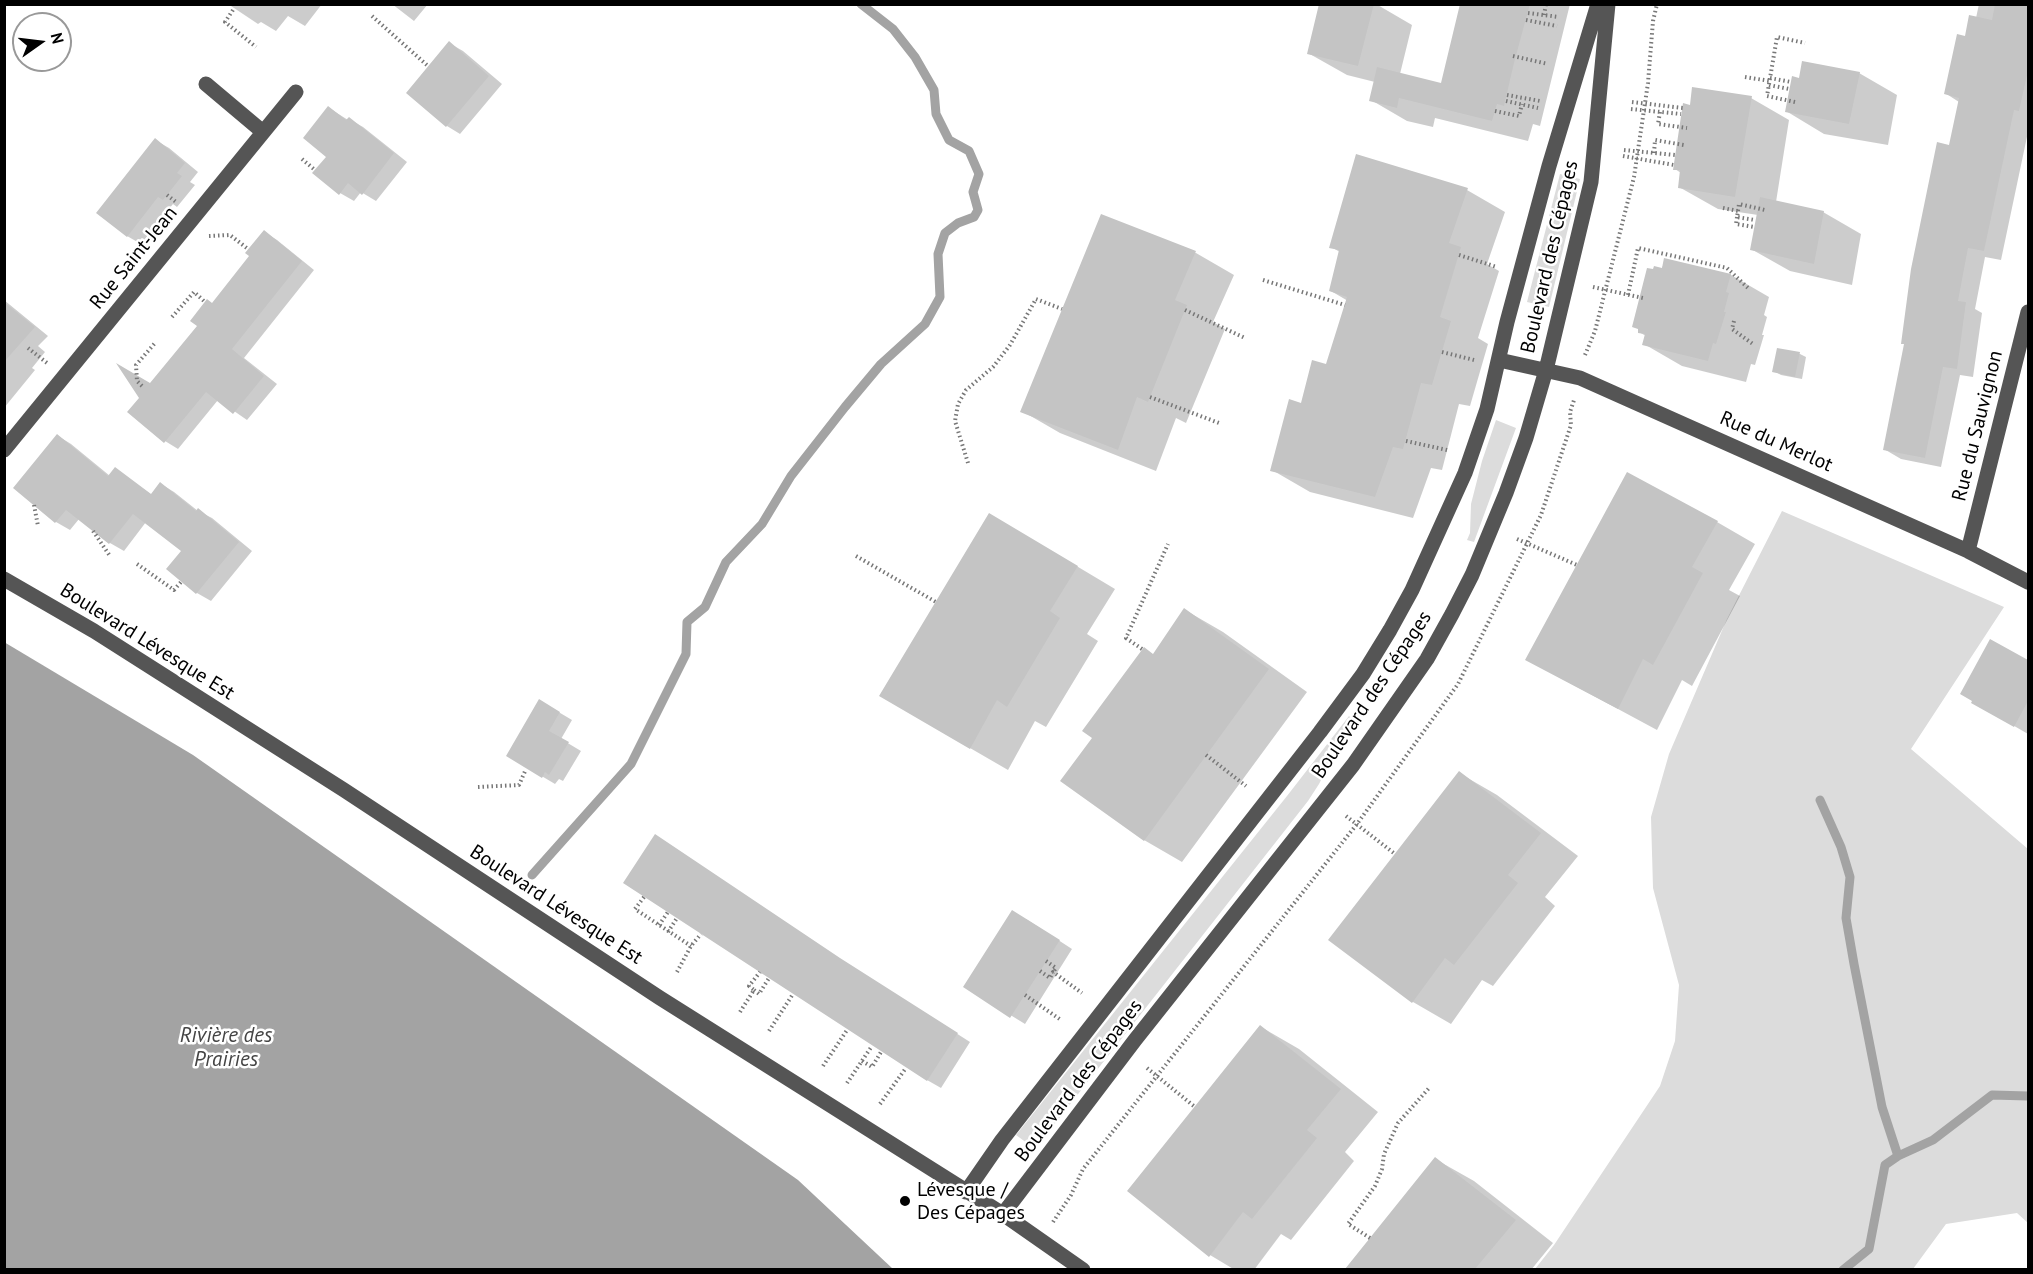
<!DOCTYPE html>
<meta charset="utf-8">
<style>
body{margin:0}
#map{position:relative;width:2033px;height:1274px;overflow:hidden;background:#fff;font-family:"PT Sans",sans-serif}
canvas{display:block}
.frame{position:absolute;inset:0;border:6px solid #000;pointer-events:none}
.north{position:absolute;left:12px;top:12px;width:60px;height:60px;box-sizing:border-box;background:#fff;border:2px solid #999;border-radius:50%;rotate:76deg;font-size:16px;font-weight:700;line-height:24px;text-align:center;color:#000}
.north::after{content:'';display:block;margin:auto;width:21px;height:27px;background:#000;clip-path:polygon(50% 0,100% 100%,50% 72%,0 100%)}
</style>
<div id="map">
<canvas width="2033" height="1274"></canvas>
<div class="frame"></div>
<div class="north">N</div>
</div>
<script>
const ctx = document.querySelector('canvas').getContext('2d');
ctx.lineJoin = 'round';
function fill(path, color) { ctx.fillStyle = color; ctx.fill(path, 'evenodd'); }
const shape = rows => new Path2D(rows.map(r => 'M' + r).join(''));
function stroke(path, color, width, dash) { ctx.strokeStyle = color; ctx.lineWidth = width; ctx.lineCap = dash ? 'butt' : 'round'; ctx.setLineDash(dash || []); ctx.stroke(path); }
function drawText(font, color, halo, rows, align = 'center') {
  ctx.font = font + ' "PT Sans",sans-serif'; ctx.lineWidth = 5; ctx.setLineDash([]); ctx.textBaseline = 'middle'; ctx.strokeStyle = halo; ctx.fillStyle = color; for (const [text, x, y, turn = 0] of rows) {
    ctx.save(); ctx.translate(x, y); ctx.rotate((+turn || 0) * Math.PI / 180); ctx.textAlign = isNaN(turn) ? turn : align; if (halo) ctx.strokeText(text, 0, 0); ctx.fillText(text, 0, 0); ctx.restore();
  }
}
fill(shape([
 [1560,174,1580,179,1549,307,1527,302],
 [1496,420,1516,428,1474,542,1467,540,1470,533,1471,504,1482,461],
 [1782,511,2004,607,1911,749,2028,849,2028,1223,2017,1213,1946,1224,1913,1269,1535,1269,1554,1245,1660,1086,1675,1041,1679,985,1653,888,1651,817,1669,754,1727,619],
 [1349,716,1352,719,1319,784,1308,801,1035,1149,1016,1135,1287,796]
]), '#dcdcdc');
fill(shape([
 [4,642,193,755,798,1180,893,1269,5,1269]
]), '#a3a3a3');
fill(shape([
 [228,4,322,4,305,26,288,16,276,31,261,22,258,24],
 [392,4,428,4,414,21],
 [1320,4,1376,4,1412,25,1400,74,1442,85,1462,4,1570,4,1540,126,1533,124,1528,141,1435,118,1433,127,1407,121,1371,100,1375,82,1347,75,1308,53],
 [1979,4,2028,4,2028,132,2001,260,1985,257,1975,309,1982,313,1973,377,1960,375,1941,467,1901,459,1884,449,1959,102,1945,93,1966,38,1976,18],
 [449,43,463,51,502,84,460,134,447,126],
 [1859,73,1897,95,1888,145,1824,134,1786,111,1800,80],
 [1751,98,1789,120,1776,202,1823,212,1861,234,1852,285,1790,271,1751,249,1758,215,1718,209,1679,187,1681,173,1675,169,1692,106],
 [329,108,348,120,349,119,363,127,407,162,376,201,361,192,354,201,340,193,328,157],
 [155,140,169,148,198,172,190,182,195,185,177,207,173,204,141,244,127,236],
 [1467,190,1505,212,1487,264,1499,271,1478,338,1488,344,1470,406,1459,404,1442,470,1431,468,1413,518,1310,492,1272,470,1302,405,1327,366,1348,301,1331,291,1340,252,1331,247],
 [1101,216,1196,253,1234,275,1213,322,1225,329,1186,423,1176,418,1156,471,1060,433,1022,411],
 [264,232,277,240,314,270,244,358,277,384,247,420,218,400,178,449,165,441,151,384,199,326,213,304,252,255],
 [1665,260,1731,275,1769,297,1764,315,1767,317,1762,335,1764,335,1755,365,1751,364,1746,382,1682,366,1644,344,1646,336,1639,332],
 [4,300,48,336,38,346,45,352,32,368,35,370,4,408],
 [1778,350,1800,354,1806,357,1802,379,1781,375,1774,371],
 [58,436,71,444,110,476,115,469,152,495,161,484,174,492,198,511,212,518,252,551,211,601,197,593,168,569,183,551,146,522,124,551,110,543,79,519,70,530,56,522,15,488],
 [1717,522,1755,544,1729,590,1740,596,1692,686,1682,680,1657,730,1527,660],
 [1028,537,1115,589,1087,634,1098,641,1046,727,1035,721,1008,770,970,748],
 [1185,610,1223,632,1307,692,1182,862,1144,840,1154,655],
 [1991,641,2028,661,2028,734,1973,702],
 [540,701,572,720,561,739,581,751,563,781,559,779,555,784,508,756],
 [1459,773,1497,795,1578,856,1545,897,1555,906,1493,986,1482,980,1451,1024,1413,1002,1330,939],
 [1026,919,1072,949,1025,1024,965,987],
 [854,968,970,1042,941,1088,927,1080],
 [1261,1027,1299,1049,1378,1112,1345,1152,1354,1161,1291,1240,1281,1234,1254,1270,1235,1270,1210,1255,1129,1191],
 [1435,1159,1474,1181,1553,1243,1531,1270,1347,1270]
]), '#0003');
stroke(shape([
 [1820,800,1841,847,1850,877,1846,918,1854,964,1882,1107,1898,1156],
 [532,875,631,764,686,654,687,622,705,607,726,562,762,524,791,476,845,407,881,364,925,324,940,297,938,254,945,233,958,223,974,217,978,210,973,192,979,174,969,151,949,140,936,114,934,90,915,57,893,29,861,4],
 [1843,1270,1869,1249,1885,1165,1898,1156,1933,1140,1992,1095,2028,1096]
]), '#a3a3a3', 9);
fill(shape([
 [1319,4,1374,4,1358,66,1307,54],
 [1460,4,1530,4,1514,63,1504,106,1497,104,1492,121,1399,98,1397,108,1369,101,1377,67,1441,83],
 [1995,4,2028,4,2028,71,2019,111,2014,110,1984,251,1968,248,1958,301,1966,302,1957,369,1943,367,1925,458,1883,450,1904,344,1901,344,1911,269,1937,142,1949,145,1959,98,1944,94,1957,34,1965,36,1969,15,1992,20],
 [449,41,489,76,446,127,406,93],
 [1802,61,1860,72,1849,124,1785,112,1792,76,1799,78],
 [1692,87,1752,96,1735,197,1678,188,1680,170,1673,170,1683,103,1690,105],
 [328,106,346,120,349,117,394,153,362,195,348,183,339,195,312,173,326,157,303,138],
 [155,138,185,163,177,173,182,176,163,200,158,197,127,237,96,213],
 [1356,154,1468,188,1449,243,1461,247,1440,317,1451,321,1432,385,1421,383,1403,449,1393,447,1375,497,1270,471,1289,399,1301,403,1312,360,1326,364,1347,297,1329,291,1339,250,1329,248],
 [1760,197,1824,211,1814,264,1750,250],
 [1101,214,1196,251,1175,300,1187,305,1148,402,1137,397,1118,450,1020,412],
 [264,230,302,261,232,349,264,376,233,414,206,392,164,443,127,412,139,398,116,363,150,383,197,326,190,321,207,299,212,303,249,256,245,253],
 [1664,258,1731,274,1726,292,1729,293,1724,312,1726,312,1716,344,1713,343,1708,361,1642,345,1645,334,1638,333,1638,329,1632,327,1647,268,1653,269,1654,266,1662,268],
 [4,302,35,327,4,362],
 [1777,348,1800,352,1795,377,1772,372],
 [57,434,108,476,115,467,151,494,160,482,196,511,198,508,239,542,196,594,166,569,181,551,133,514,109,544,66,510,55,523,13,488],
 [1627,472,1718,521,1692,567,1703,573,1653,665,1643,659,1618,709,1525,660],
 [989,513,1078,566,1050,611,1060,618,1007,707,997,700,970,749,879,696],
 [1184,608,1269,669,1144,841,1060,781,1092,738,1082,731,1144,647,1153,654],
 [1990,639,2028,660,2028,701,2014,727,1971,703,1972,701,1960,694],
 [539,699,560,712,549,731,569,742,549,775,545,772,542,778,506,756],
 [1459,771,1541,833,1508,875,1518,883,1454,965,1445,958,1412,1003,1328,940],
 [655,834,840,958,958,1033,927,1081,623,883],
 [1012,910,1060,940,1010,1018,963,987],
 [1260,1025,1341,1089,1307,1130,1317,1138,1252,1219,1243,1212,1209,1257,1127,1191],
 [1435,1157,1516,1220,1475,1269,1345,1269]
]), '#c4c4c4');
stroke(shape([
 [233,10,225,22,256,47],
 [1528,13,1559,17],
 [1544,15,1546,4],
 [372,16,428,66],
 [1526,20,1557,26],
 [1513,56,1548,64],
 [1745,77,1770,81],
 [1770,78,1791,82],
 [1769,85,1789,89],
 [1507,95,1540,101],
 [1506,101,1538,108],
 [1632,102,1683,108],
 [1795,102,1767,96,1777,37,1805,43],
 [1631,109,1681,114],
 [1495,111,1519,116,1522,104],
 [1660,112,1658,124,1687,128],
 [1624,150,1675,155],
 [1654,153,1655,140,1684,145],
 [1623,156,1674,165],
 [302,159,315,170],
 [167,195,176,202],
 [1723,208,1738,211,1737,217,1755,220],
 [1738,211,1739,204,1765,210],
 [1737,217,1736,224,1754,227],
 [209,236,230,235,248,249],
 [1459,255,1497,267],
 [1263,280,1345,305],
 [1593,287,1643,298],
 [1628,295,1638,248,1727,268,1748,288],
 [1185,310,1245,338],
 [172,317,194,292,205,302],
 [1734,321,1732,329,1753,344],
 [28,348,47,363],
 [1442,352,1474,360],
 [1585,355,1595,331,1634,177,1648,83,1653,21,1657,4],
 [142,386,137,381,136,365,155,343],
 [1150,397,1219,423],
 [1406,441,1447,450],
 [968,463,955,421,958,404,966,390,993,367,1010,345,1036,299,1062,309],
 [34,505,38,526],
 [93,531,110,556],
 [1517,539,1577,565],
 [856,556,936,602],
 [137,564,174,590,181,582],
 [1142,649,1126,638,1168,544],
 [1206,755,1246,786],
 [478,787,519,785,526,769],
 [1346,816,1395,854],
 [644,897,635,909,691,946],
 [659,925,668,912],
 [668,932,677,918],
 [1046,961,1056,968,1053,972],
 [1040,971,1050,978,1053,972,1082,993],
 [677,972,691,946,701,934],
 [754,990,759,994,769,978],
 [1025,995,1061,1020],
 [740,1012,754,990,749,986,760,972],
 [769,1031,793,994],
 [862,1061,872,1067,881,1052],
 [823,1066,847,1030],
 [1147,1068,1195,1107],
 [847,1083,872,1046],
 [880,1104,906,1068],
 [1053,1222,1071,1195,1083,1169,1357,824,1458,684,1541,515,1571,425,1570,412,1574,400],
 [1370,1238,1348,1224,1375,1186,1382,1169,1384,1154,1398,1123,1430,1087]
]), '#777', 4, [1.5, 3]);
stroke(shape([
 [206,84,263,132],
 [1499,360,1580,378,1968,551,2028,582],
 [4,450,296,92],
 [1968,551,2028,312],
 [4,579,94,631,344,790,660,998,1003,1214,1083,1270],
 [966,1192,1002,1140,1320,732,1363,674,1390,630,1412,590,1465,473,1487,409,1507,322,1549,166,1598,4],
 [1003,1214,1135,1040,1353,765,1427,659,1452,614,1472,575,1506,493,1526,438,1546,370,1591,182,1608,4]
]), '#555', 15);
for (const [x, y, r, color] of [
 [905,1201,6,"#000"]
]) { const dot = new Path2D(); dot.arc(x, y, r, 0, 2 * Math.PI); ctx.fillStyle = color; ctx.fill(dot); stroke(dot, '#fff', 2); }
drawText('20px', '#000', '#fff', [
 ["Boulevard des Cépages",1550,257,-77],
 ["Rue Saint-Jean",134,258,-51],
 ["Rue du Sauvignon",1978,426,-76],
 ["Rue du Merlot",1776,442,24],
 ["Boulevard Lévesque Est",147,642,32],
 ["Boulevard des Cépages",1372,695,-56],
 ["Boulevard Lévesque Est",556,905,33],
 ["Boulevard des Cépages",1079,1081,-53]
]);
drawText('20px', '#000', '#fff', [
 ["Lévesque /",917,1190],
 ["Des Cépages",917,1213]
], 'left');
drawText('italic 21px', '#444', '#fff', [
 ["Rivière des",226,1036],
 ["Prairies",226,1060]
]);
</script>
